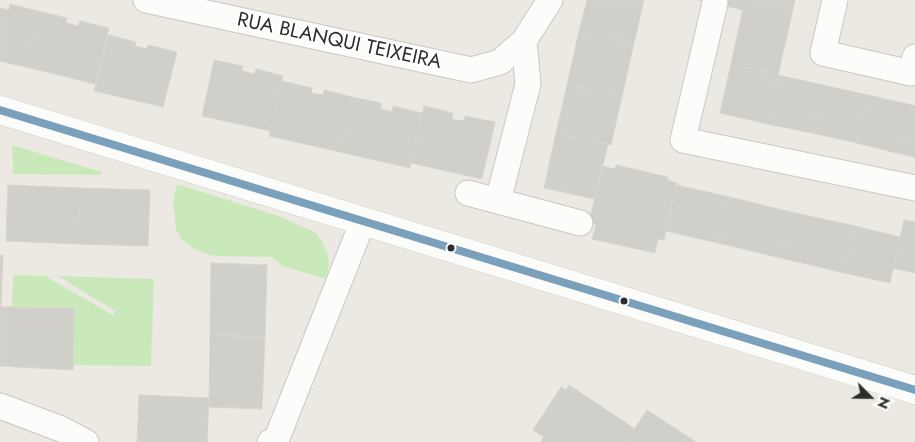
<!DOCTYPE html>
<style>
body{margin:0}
#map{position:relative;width:915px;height:442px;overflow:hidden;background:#ece9e2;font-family:Jost,sans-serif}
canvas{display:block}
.north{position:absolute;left:845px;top:372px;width:50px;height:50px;-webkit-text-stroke:4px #fff;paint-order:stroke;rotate:113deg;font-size:14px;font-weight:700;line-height:20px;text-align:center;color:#2d2d2d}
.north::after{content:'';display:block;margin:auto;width:18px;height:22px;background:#2d2d2d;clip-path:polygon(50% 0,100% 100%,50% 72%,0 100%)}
</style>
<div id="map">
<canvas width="915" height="442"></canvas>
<div class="north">N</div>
</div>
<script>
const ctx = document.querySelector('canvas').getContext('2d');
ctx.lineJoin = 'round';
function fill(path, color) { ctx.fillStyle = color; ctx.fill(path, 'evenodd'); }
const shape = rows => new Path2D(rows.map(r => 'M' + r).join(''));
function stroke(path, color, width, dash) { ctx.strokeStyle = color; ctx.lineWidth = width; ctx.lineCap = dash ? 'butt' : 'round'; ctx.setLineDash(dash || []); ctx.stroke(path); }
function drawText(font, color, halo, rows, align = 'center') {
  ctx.font = font + ' Jost,sans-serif'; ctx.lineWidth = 5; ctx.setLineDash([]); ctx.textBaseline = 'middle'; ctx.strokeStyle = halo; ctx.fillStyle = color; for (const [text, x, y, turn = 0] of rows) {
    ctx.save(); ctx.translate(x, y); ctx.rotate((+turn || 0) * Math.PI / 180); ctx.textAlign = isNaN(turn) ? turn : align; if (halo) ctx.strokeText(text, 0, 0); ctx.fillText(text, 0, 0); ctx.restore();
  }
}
fill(shape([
 [12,145,101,172,101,175,13,174],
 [177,184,278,216,315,232,323,243,328,255,329,265,326,279,282,266,272,257,217,256,207,254,193,248,181,239,176,229,173,202],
 [13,275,45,276,113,315,115,311,58,276,154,279,151,366,73,365,74,308,12,307]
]), '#cae9ba');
const building = shape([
 [587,0,644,0,634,43,579,31,587,0],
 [699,0,745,0,743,10,699,0],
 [745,0,795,0,778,75,731,64,745,0],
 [10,4,38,11,26,67,0,61,0,8,9,10,10,4],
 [38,11,67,18,66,23,78,26,80,21,109,28,95,84,26,67,38,11],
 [579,31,634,43,622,97,567,85,579,31],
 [108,35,136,42,135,46,147,49,148,45,177,52,163,107,94,91,108,35],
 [214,60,243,66,242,71,255,74,256,69,283,76,270,131,202,116,214,60],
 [731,64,778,75,767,124,720,113,731,64],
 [778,75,823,85,812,133,767,124,778,75],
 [282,81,312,88,311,93,323,95,324,90,352,97,340,152,269,136,282,81],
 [567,85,622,97,611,145,556,133,567,85],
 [823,85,868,95,857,143,812,133,823,85],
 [868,95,912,105,901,154,857,143,868,95],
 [352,97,381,103,381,109,392,112,393,106,422,113,410,168,340,152,352,97],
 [912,105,915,106,915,157,901,154,912,105],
 [424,106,453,113,452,119,464,121,465,116,495,122,482,179,411,163,424,106],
 [556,133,608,144,595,199,544,188,556,133],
 [616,165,668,177,667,180,677,183,664,240,658,239,655,253,592,239,596,225,589,223,602,166,615,169,616,165],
 [8,185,80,188,78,244,6,241,8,185],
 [677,185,729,197,718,243,666,231,677,185],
 [80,188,150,190,148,246,78,244,80,188],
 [729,197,791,212,781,258,718,243,729,197],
 [791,212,855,226,844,273,781,258,791,212],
 [904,220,915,222,915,273,893,268,904,220],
 [855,226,900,237,890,283,844,273,855,226],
 [0,255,3,255,1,307,74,308,73,370,0,366,0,255],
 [211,263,267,265,265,337,210,335,211,263],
 [210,335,265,337,262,409,209,407,210,335],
 [569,385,635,429,626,442,541,442,544,437,533,430,561,387,566,390,569,385],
 [139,395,209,398,207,442,137,442,139,395],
 [647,410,687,436,683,442,626,442,647,410],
 [687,436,696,442,683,442,687,436]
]);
fill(building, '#d1cfc9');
stroke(building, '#d7d4ce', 1);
const minor = shape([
 [146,0,471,70,500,62,524,41],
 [835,0,823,53,911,73,915,57],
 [715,3,683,140,915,188],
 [468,193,580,223],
 [498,201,528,84,524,41,550,0],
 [0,406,61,429,86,442],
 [270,442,277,438,363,221]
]);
const tertiary = shape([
 [0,110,915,390]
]);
stroke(minor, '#c9c8c7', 27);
stroke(tertiary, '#c9c8c7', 29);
stroke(minor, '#fcfcfb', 25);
stroke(tertiary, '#fcfcfb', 28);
stroke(shape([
 [0,110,915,390]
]), '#7ba0bb', 8);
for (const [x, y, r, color] of [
 [451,248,4.5,"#2d2d2d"],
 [624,301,4.5,"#2d2d2d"]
]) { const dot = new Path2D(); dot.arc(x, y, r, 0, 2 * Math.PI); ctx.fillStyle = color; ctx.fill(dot); stroke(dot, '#fff', 2); }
drawText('20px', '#2d2d2d', '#fff', [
 ["RUA BLANQUI TEIXEIRA",339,42,12]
]);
</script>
